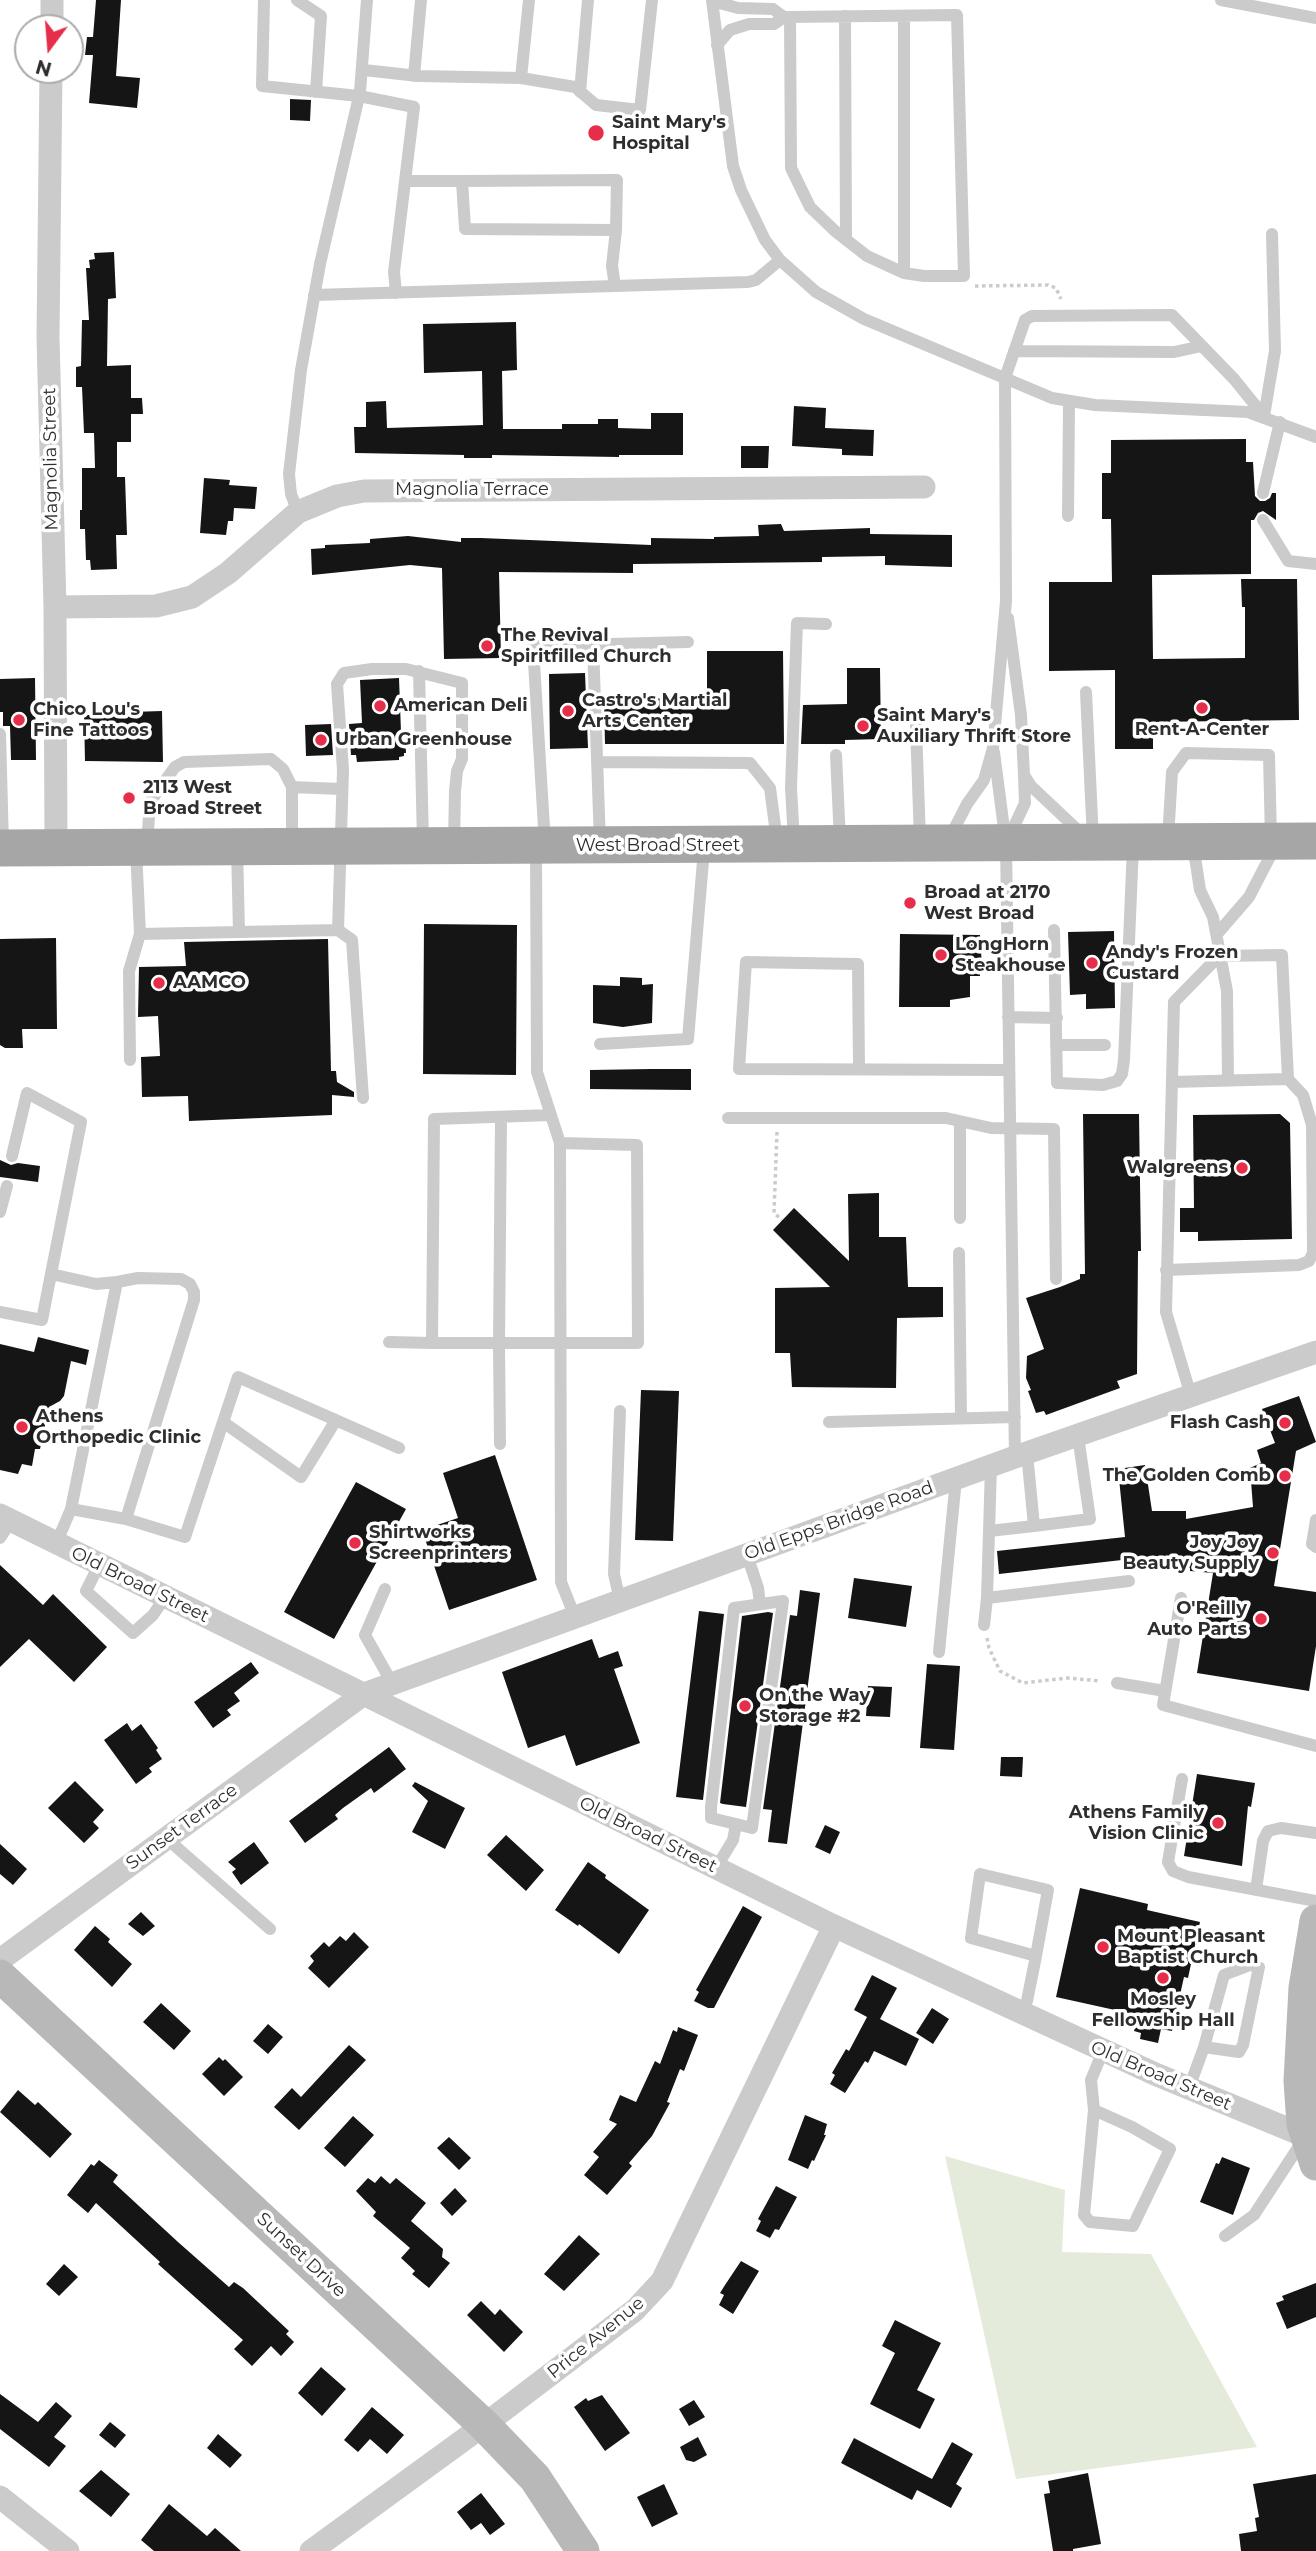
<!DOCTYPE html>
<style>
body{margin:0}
#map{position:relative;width:1316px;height:2551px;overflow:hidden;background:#fff;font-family:Montserrat,sans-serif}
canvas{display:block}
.north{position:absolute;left:14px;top:14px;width:70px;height:70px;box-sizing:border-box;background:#fff;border:2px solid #ababab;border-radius:50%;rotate:196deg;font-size:19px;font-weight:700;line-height:28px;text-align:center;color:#2e2e2e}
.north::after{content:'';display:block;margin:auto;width:24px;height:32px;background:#e62e4a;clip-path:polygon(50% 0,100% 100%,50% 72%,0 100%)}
</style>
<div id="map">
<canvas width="1316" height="2551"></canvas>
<div class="north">N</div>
</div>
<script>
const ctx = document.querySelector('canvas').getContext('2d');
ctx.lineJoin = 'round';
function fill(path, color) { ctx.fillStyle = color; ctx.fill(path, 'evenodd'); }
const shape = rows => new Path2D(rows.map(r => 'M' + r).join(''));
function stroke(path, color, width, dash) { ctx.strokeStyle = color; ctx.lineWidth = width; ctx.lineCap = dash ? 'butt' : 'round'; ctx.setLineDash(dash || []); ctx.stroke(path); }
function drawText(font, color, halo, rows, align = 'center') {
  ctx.font = font + ' Montserrat,sans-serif'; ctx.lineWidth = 7; ctx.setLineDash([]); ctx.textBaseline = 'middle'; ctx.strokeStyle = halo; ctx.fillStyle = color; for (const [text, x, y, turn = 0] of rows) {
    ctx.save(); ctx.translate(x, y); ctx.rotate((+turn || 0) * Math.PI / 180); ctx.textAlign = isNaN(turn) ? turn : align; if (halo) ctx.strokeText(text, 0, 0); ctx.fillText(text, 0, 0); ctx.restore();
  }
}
fill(shape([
 [945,2156,1065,2190,1062,2252,1151,2254,1257,2447,1016,2479]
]), '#e5ebdb');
fill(shape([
 [96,0,121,0,116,76,140,78,137,108,89,103,93,55,85,55,87,37,93,37],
 [290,99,311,100,310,121,290,120],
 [114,252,116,298,108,299,107,366,131,365,131,398,142,398,143,414,131,414,131,442,117,442,117,477,125,477,127,535,116,535,117,569,91,570,90,560,86,560,85,529,80,529,80,510,82,510,82,468,95,468,94,433,84,433,82,387,76,387,76,367,81,366,82,320,89,320,86,268,90,268,89,260,95,259,94,253],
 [516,322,517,370,502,371,503,429,562,429,562,424,598,424,598,419,618,419,618,428,651,429,651,413,683,413,683,455,619,455,619,457,492,455,492,458,464,458,464,455,355,453,354,427,366,427,366,402,386,401,387,428,483,425,482,371,424,373,423,324],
 [794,406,826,408,825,428,874,430,873,456,842,455,842,449,792,446],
 [1246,439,1246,462,1253,462,1255,496,1260,501,1265,501,1270,498,1272,493,1276,493,1276,520,1263,511,1258,513,1254,520,1251,520,1251,574,1152,575,1153,659,1245,658,1245,607,1242,607,1241,579,1297,579,1299,720,1153,722,1153,749,1115,749,1115,670,1049,671,1049,582,1112,582,1111,519,1102,519,1102,473,1111,473,1111,440],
 [741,446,769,446,768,468,741,468],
 [204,478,230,480,229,485,257,487,255,509,234,508,233,521,228,521,226,535,200,533],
 [781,524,784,531,870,528,870,534,952,535,952,567,885,565,885,556,822,557,822,562,633,564,633,573,499,572,501,658,444,659,442,568,410,565,312,575,311,549,325,548,325,545,370,543,370,539,408,536,461,542,461,538,481,538,651,545,651,538,714,539,714,537,759,536,758,525],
 [707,651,783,651,784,744,605,744,604,698,707,698],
 [847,668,880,668,881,739,845,740,845,744,801,744,803,705,847,704],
 [585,673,588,748,550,749,549,674],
 [35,678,36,760,11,760,10,726,3,726,3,712,0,712,0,679],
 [399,678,401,732,405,732,406,753,404,753,404,756,399,757,399,760,357,762,356,755,351,755,349,724,362,723,360,680],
 [162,711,163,762,85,761,84,715,131,715,131,712],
 [331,724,333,755,306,756,305,725],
 [424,924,517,925,516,1075,423,1074],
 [1114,931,1115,1008,1086,1009,1086,994,1070,995,1068,932],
 [900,934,980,935,982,967,980,967,980,976,970,976,970,997,950,1000,950,1007,899,1007],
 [56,938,57,1029,22,1029,23,1048,5,1048,0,1045,0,939],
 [328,939,331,1071,336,1071,337,1082,354,1092,354,1097,332,1095,332,1115,189,1121,188,1096,142,1097,141,1057,160,1056,158,1016,138,1017,139,967,186,966,184,942],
 [620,977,642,978,642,985,653,984,652,1023,623,1027,593,1023,593,985,620,986],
 [651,1069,691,1069,691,1090,590,1089,590,1070],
 [1083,1114,1139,1114,1141,1251,1138,1251,1137,1374,1117,1381,1120,1388,1046,1415,1044,1411,1036,1413,1028,1391,1031,1390,1026,1378,1027,1356,1044,1349,1026,1298,1060,1287,1080,1279,1080,1274,1085,1274],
 [1280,1114,1290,1123,1292,1239,1198,1241,1198,1232,1180,1232,1180,1208,1194,1208,1193,1115],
 [0,1160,11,1165,18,1163,40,1166,38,1182,0,1177],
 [879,1193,879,1237,906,1237,908,1287,943,1287,943,1317,897,1318,896,1388,792,1387,790,1353,775,1353,775,1288,830,1287,773,1230,794,1208,849,1261,848,1194],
 [38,1337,89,1350,86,1365,71,1361,64,1396,60,1401,49,1407,40,1449,35,1449,32,1466,22,1464,18,1474,0,1470,0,1344,34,1352],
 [641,1390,679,1391,673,1541,635,1540],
 [1299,1396,1316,1442,1296,1451,1274,1586,1316,1592,1316,1646,1309,1691,1197,1673,1213,1573,1190,1571,1190,1568,1158,1569,1157,1556,999,1574,997,1551,1125,1537,1118,1469,1145,1465,1152,1511,1186,1511,1186,1519,1253,1507,1250,1468,1261,1463,1257,1450,1275,1443,1262,1409],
 [495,1455,537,1580,449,1610,422,1530,458,1518,443,1473],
 [356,1482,406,1509,334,1639,284,1612],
 [0,1565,43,1605,53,1594,107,1647,74,1682,29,1639,0,1667],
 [854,1578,912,1586,906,1627,848,1618],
 [800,1590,820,1593,787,1844,768,1842,772,1810,763,1809,790,1615,797,1616],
 [699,1611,724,1614,703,1800,676,1797],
 [768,1612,773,1613,746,1807,723,1804,720,1803,742,1616],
 [592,1639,599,1658,618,1651,623,1666,614,1669,640,1743,576,1766,565,1735,528,1748,502,1672],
 [251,1662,259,1673,234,1693,240,1701,227,1710,231,1715,213,1728,194,1702],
 [927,1664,960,1666,954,1750,920,1748],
 [868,1686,892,1687,890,1717,866,1716],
 [127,1723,132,1731,141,1724,158,1748,156,1750,162,1759,149,1768,152,1772,136,1784,104,1740],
 [389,1747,406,1769,374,1793,371,1788,343,1808,335,1815,338,1819,305,1843,289,1821],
 [1001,1757,1023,1757,1022,1777,1000,1776],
 [1197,1774,1255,1783,1251,1807,1248,1806,1242,1866,1184,1856],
 [75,1781,104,1810,93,1822,99,1828,84,1843,48,1808],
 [415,1782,465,1808,445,1849,412,1832,428,1801,412,1786],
 [825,1825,840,1832,830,1854,815,1847],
 [506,1835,544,1870,526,1891,487,1855],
 [254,1842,269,1863,241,1885,232,1872,236,1869,228,1862],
 [0,1844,27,1869,13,1885,0,1874],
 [588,1862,606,1875,605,1878,649,1910,619,1954,579,1924,578,1926,555,1910],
 [1080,1888,1148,1904,1147,1910,1200,1922,1188,1978,1184,1977,1172,2031,1161,2029,1158,2043,1140,2039,1141,2033,1134,2031,1136,2025,1131,2024,1133,2014,1056,1997],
 [743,1906,762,1917,714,2008,708,2008,694,2001,699,1992,696,1990],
 [141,1912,155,1926,143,1936,128,1924],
 [95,1926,110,1939,108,1942,132,1964,112,1987,74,1950],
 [354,1932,369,1947,329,1988,308,1968,314,1961,310,1956,324,1942,329,1947,340,1936,346,1941],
 [872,1975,897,1988,880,2019,919,2039,906,2066,874,2051,868,2063,865,2061,845,2093,830,2084,835,2075,832,2073,846,2049,849,2051,867,2017,854,2010],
 [161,2003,191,2031,174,2050,143,2022],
 [932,2008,949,2019,933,2044,916,2033],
 [268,2024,283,2037,268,2054,253,2041],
 [678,2027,698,2035,684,2071,680,2069,667,2102,670,2103,652,2136,629,2163,632,2166,607,2195,584,2175,599,2157,593,2152,617,2124,609,2120,620,2095,636,2102,655,2061,660,2064,673,2030,677,2032],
 [349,2045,366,2060,299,2130,274,2107,292,2088,301,2097],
 [219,2057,223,2061,225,2059,243,2077,224,2096,202,2074],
 [18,2090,35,2105,38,2102,72,2134,50,2158,0,2112],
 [805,2115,827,2124,824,2135,826,2135,814,2161,812,2160,808,2169,788,2160],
 [353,2116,374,2135,345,2167,324,2148],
 [449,2137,471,2158,459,2170,437,2148],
 [1222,2157,1250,2168,1233,2215,1200,2202,1216,2163,1219,2164],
 [99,2160,118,2175,113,2182,178,2242,229,2287,234,2282,243,2288,289,2331,286,2334,294,2342,281,2356,271,2346,252,2366,234,2349,243,2340,158,2264,160,2262,96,2203,88,2213,67,2195,91,2164,94,2166],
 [381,2176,390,2184,396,2178,426,2203,411,2221,443,2249,442,2257,450,2263,429,2288,412,2274,415,2271,401,2258,410,2248,373,2216,376,2212,356,2191,368,2178,375,2183],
 [776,2186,797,2197,779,2230,775,2229,770,2238,756,2231,761,2221,758,2219],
 [455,2188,467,2201,452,2216,440,2203],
 [579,2235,600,2254,564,2291,544,2274],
 [741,2261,759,2271,733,2314,719,2305,724,2295,720,2293,725,2285],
 [64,2264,78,2277,59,2296,46,2284],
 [1316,2283,1316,2317,1287,2329,1276,2303,1284,2300,1282,2296],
 [481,2301,495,2315,500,2309,523,2332,504,2352,467,2315],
 [895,2320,941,2343,917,2390,935,2399,920,2429,870,2404,895,2353,882,2346],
 [321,2367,346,2389,322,2416,298,2393],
 [0,2394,38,2422,56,2402,72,2416,54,2437,66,2446,49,2467,0,2429],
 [602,2395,630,2433,605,2451,574,2407,586,2398,588,2401],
 [694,2400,705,2417,689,2426,679,2409],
 [372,2407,404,2435,387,2454,370,2439,358,2452,344,2440],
 [110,2422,126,2435,115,2448,99,2435],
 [218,2434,242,2455,230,2468,207,2448],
 [698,2437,707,2455,694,2462,686,2460,680,2447],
 [854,2438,932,2479,952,2442,973,2454,956,2484,962,2488,951,2508,917,2490,912,2500,841,2463],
 [101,2470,130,2494,111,2517,79,2491],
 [1088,2473,1101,2544,1073,2549,1073,2551,1053,2551,1044,2494,1050,2493,1048,2481],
 [1316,2474,1316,2551,1241,2551,1239,2534,1257,2531,1255,2518,1259,2517,1253,2484],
 [664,2484,678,2514,652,2527,637,2497],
 [481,2493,505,2524,490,2535,481,2523,471,2530,457,2512],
 [169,2504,207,2536,215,2528,241,2551,154,2551,141,2540]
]), '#151515');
stroke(shape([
 [975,286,1048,285,1056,288,1061,299],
 [777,1132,774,1213,782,1220],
 [987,1638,989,1648,1000,1671,1023,1683,1067,1678,1101,1681]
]), '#cbcbcb', 3.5, [3.5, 3.5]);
stroke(shape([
 [264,0,262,86,359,96,414,107,394,272,396,293],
 [297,0,321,16,316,92],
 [529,0,521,78,575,87,596,105,640,110,652,0],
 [712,0,733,166,741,190,765,240,780,260,816,292,864,319,1052,398,1095,405,1248,412,1316,437],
 [1221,0,1316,18],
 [712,1,738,8,773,9,784,17,790,17,791,168,810,207,835,231,867,256,904,273,924,276,964,276,957,15,790,17],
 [845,16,846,240],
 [717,45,730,30,749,24,774,24,784,17],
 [364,70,418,76,521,78],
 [414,76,421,0],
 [580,92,588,0],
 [405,181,462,181,617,180,616,230,465,229,462,181],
 [904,273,904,16],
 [615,286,612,266,616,230],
 [314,295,748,282,756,280,780,260],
 [1014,351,1174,352,1202,346],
 [1264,416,1275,351,1272,234],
 [1263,493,1280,422],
 [298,512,291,494,289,474,301,370,320,264,360,92,367,0],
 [1068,516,1069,402],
 [1263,520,1288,561,1316,564],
 [1008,618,1021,715,1024,775,1031,786,1082,834],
 [593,645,600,843],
 [419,671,423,842],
 [1086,692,1093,840],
 [916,726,920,840],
 [0,734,3,845],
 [994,752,1006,844,1015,1457],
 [836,755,840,841],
 [597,762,750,763,770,788,777,841],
 [292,787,341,789],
 [950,837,967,804,984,780,993,748,1006,601,1005,378,1025,320,1032,316,1172,315,1234,379,1264,416],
 [1009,837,1025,803,1024,775],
 [1168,839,1172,772,1186,753,1269,755,1271,839],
 [794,841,791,788,797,623,826,624],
 [545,844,533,646,688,642],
 [1193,844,1200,890,1213,917,1227,991,1228,1080],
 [147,845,150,802,175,767,184,762,271,759,283,769,292,787,292,843],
 [237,848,239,932],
 [136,849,140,934,338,930],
 [536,850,537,1072,560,1143,561,1582,575,1617],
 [1054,930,1057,1083,1103,1085,1117,1081,1122,1074,1124,1060,1133,846],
 [1217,934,1249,897,1276,845],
 [1008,1017,1057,1018],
 [600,1044,688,1039,704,849],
 [1056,1045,1105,1045],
 [130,1060,129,971,140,934],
 [859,1069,858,964,746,962,739,1069,1009,1070],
 [1172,1082,1288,1079],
 [363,1098,352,940,338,930,343,770,337,684,344,673,372,669,406,669,462,683,462,759,457,771,455,791,454,843],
 [551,1115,434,1119,432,1343,638,1343,637,1145,560,1143],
 [728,1118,946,1118,991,1128,1054,1129,1056,1279],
 [12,1156,27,1093,81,1122,51,1274,96,1284,117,1282],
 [0,1212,7,1186],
 [960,1218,960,1122],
 [959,1253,961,1418],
 [1166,1270,1299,1265,1309,1261,1313,1253,1312,1125],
 [0,1312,42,1320,51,1274],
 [389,1342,432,1343],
 [1191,1396,1166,1312,1174,1002,1219,956,1282,955,1288,1079,1303,1095,1312,1125,1316,1125],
 [620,1411,614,1574,620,1601],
 [223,1422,301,1477,336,1420],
 [829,1422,1015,1417],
 [500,1444,499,1344,501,1117],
 [1027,1453,1034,1526,1090,1519,1078,1436],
 [991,1466,987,1598,1129,1581],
 [126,1519,185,1537,238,1377,399,1448],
 [1316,1520,1312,1544,1316,1547],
 [989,1531,1034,1526],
 [0,1538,11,1521],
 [56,1544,71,1509,117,1282,138,1278,181,1279,190,1284,194,1292,194,1300,126,1519,71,1509],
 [747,1555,758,1588,760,1604],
 [99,1565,86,1591,133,1633,153,1615,165,1597],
 [385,1589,365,1635,392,1683],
 [1181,1598,1163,1705,1316,1746],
 [984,1625,987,1598],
 [939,1652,956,1479],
 [1117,1683,1165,1691],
 [1182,1779,1168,1862,1173,1871,1188,1877,1316,1901],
 [166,1838,270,1929],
 [716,1868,733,1840,736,1824,752,1828,783,1601,734,1608,711,1807,711,1818,736,1824],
 [1256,1890,1263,1841,1268,1831,1281,1828,1316,1833],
 [1027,2001,1036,1956,1048,1890,980,1874,971,1938,1036,1956],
 [1189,2088,1204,2047,1224,1975,1250,1965,1259,1967,1243,2045,1239,2052,1204,2047],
 [1094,2110,1132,2127,1170,2149,1133,2226,1090,2222,1084,2215,1094,2110,1091,2080,1103,2051],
 [1225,2236,1254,2215,1303,2140]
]), '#cbcbcb', 12);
stroke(shape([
 [52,28,52,0],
 [51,70,48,337,55,607,56,848],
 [55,607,156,606,192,597,228,573,298,512,337,496,364,491,924,487],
 [0,1515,834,1926,1155,2074,1305,2136,1316,2137],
 [0,1960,364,1694,1015,1457,1316,1352],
 [0,2497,68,2551],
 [311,2551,484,2425,635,2310,662,2281,834,1926]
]), '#cbcbcb', 23);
stroke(shape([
 [1316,1921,1305,1988,1300,2081,1303,2124,1316,2164],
 [0,1976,484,2425,535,2478,583,2551]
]), '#b8b8b8', 33);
stroke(shape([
 [0,848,1316,841]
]), '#a6a6a6', 37);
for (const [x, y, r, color] of [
 [596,133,9,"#e62e4a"],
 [487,646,7,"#e62e4a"],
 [380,706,7,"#e62e4a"],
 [1202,708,7,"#e62e4a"],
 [568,711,7,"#e62e4a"],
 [19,720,7,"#e62e4a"],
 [863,726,7,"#e62e4a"],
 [321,740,7,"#e62e4a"],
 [129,798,7,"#e62e4a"],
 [910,903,7,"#e62e4a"],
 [941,955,7,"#e62e4a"],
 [1092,963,7,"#e62e4a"],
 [159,983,7,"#e62e4a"],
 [1242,1168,7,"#e62e4a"],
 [1285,1423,7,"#e62e4a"],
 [22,1427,7,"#e62e4a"],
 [1285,1476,7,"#e62e4a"],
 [355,1543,7,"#e62e4a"],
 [1273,1553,7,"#e62e4a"],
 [1261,1619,7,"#e62e4a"],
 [745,1706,7,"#e62e4a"],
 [1218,1823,7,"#e62e4a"],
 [1103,1947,7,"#e62e4a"],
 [1163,1978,7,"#e62e4a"]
]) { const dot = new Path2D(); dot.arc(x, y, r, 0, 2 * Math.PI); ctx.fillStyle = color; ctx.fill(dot); stroke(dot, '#fff', 2.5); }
drawText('bold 18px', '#2e2e2e', '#fff', [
 ["Saint Mary's",612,123],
 ["Hospital",612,144],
 ["The Revival",501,636],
 ["Spiritfilled Church",501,657],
 ["Castro's Martial",582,701],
 ["Arts Center",582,722],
 ["American Deli",394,706],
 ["Chico Lou's",33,710],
 ["Fine Tattoos",33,731],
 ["Saint Mary's",877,716],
 ["Auxiliary Thrift Store",877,737],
 ["Rent-A-Center",1202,730,"center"],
 ["Urban Greenhouse",335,740],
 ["2113 West",143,788],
 ["Broad Street",143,809],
 ["Broad at 2170",924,893],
 ["West Broad",924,914],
 ["LongHorn",955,945],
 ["Steakhouse",955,966],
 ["Andy's Frozen",1106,953],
 ["Custard",1106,974],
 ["AAMCO",173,983],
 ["Walgreens",1228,1168,"right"],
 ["Athens",36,1417],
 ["Orthopedic Clinic",36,1438],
 ["Flash Cash",1271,1423,"right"],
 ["The Golden Comb",1271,1476,"right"],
 ["Shirtworks",369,1533],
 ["Screenprinters",369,1554],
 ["Joy Joy",1259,1543,"right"],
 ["Beauty Supply",1259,1564,"right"],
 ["O'Reilly",1247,1609,"right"],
 ["Auto Parts",1247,1630,"right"],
 ["On the Way",759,1696],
 ["Storage #2",759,1717],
 ["Athens Family",1204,1813,"right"],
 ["Vision Clinic",1204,1834,"right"],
 ["Mount Pleasant",1117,1937],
 ["Baptist Church",1117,1958],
 ["Mosley",1163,2000,"center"],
 ["Fellowship Hall",1163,2021,"center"]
], 'left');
drawText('18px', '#2e2e2e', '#fff', [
 ["Magnolia Street",51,459,-91],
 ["Magnolia Terrace",472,490],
 ["West Broad Street",658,846],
 ["Old Epps Bridge Road",839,1521,-20],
 ["Old Broad Street",140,1585,26],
 ["Sunset Terrace",182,1827,-36],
 ["Old Broad Street",648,1835,26],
 ["Old Broad Street",1161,2076,23],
 ["Sunset Drive",301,2255,43],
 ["Price Avenue",596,2338,-39]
]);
</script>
